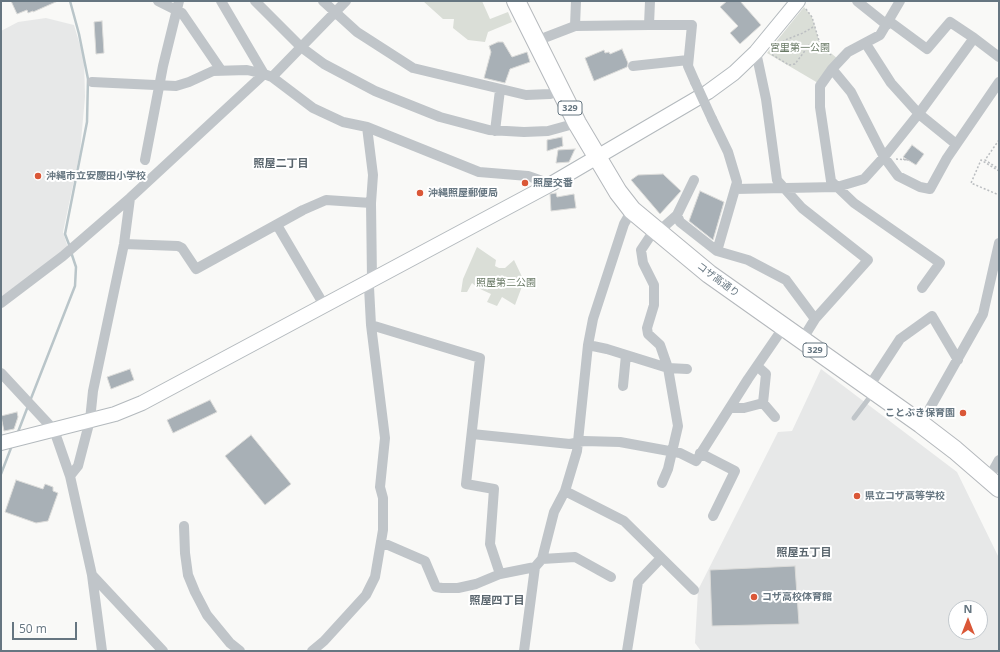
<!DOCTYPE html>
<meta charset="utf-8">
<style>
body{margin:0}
#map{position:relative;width:1000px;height:652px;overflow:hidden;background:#f9f9f7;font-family:"Open Sans",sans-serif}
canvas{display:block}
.frame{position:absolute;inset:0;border:2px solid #667681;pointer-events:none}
.north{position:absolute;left:948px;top:600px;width:40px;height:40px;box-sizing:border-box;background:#fff;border:1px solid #c2c8cd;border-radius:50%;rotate:0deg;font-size:11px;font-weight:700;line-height:16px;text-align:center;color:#667681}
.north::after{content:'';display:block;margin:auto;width:14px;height:18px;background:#da5737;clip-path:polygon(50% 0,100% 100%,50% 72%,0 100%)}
.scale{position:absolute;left:12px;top:622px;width:65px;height:18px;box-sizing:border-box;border:2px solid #667681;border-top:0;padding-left:5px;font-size:12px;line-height:14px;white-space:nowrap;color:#667681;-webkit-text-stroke:3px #fff;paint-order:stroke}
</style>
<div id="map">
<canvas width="1000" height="652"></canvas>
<div class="frame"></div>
<div class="north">N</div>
<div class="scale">50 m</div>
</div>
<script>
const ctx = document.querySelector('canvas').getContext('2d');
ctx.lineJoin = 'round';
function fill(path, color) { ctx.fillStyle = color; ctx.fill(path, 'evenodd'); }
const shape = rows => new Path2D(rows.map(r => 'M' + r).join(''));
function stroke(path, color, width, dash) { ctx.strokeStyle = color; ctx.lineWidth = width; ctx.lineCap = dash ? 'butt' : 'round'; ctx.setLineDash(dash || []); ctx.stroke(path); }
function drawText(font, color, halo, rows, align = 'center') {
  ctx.font = font + ' "Open Sans","Noto Sans JP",sans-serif'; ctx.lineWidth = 4; ctx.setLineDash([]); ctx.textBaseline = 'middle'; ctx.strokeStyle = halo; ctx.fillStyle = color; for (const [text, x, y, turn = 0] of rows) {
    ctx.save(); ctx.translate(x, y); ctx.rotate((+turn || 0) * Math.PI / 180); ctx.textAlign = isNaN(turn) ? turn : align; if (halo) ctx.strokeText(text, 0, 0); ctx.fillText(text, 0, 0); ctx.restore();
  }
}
fill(shape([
 [46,18,74,25,84,59,85,97,80,152,63,232,68,248,1,297,1,31,18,22],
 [821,369,957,472,999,558,999,651,701,651,695,643,698,590,778,432,792,431],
 [956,608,980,608,980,632,956,632]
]), '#e7e8e8');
fill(shape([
 [423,1,482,1,490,19,508,12,512,22,488,32,485,42,468,40,453,28,454,19,443,19],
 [804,7,812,17,820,44,838,59,818,83,767,53],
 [477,247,496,260,495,266,499,268,505,268,514,260,524,281,515,305,502,297,497,306,487,302,491,294,478,288,472,283,467,292,461,292,463,279]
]), '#daded7');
stroke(shape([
 [70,247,65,234,87,122,88,79,79,34,70,1],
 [30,401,75,286,76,267,71,252],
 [18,432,28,406],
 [1,474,11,448]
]), '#b9c5c9', 2.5);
const building = shape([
 [11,1,58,1,33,12,33,11,28,13,27,10,17,14,11,1],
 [727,1,740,1,761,25,740,44,730,33,738,26,720,7,727,1],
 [102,21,104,53,96,54,94,22,102,21],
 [498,42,503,42,512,57,527,52,530,62,510,69,505,83,484,78,491,52,489,46,498,42],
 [622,49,628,63,627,67,594,81,585,58,604,50,605,53,609,52,610,54,622,49],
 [562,137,563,146,547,151,547,140,562,137],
 [912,145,924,154,916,165,903,157,912,145],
 [575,149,569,162,556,163,558,150,575,149],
 [663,174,681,191,660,214,631,180,638,175,663,174],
 [700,191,724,202,713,240,689,221,700,191],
 [556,193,557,197,574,194,576,208,551,211,550,194,556,193],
 [130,369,134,380,111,389,107,377,130,369],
 [210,400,217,412,173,433,167,420,210,400],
 [17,412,18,417,14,429,4,431,1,416,17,412],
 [251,435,291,484,265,505,225,456,251,435],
 [16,480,43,489,45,484,53,487,53,491,58,493,48,521,36,523,5,512,16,480],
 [795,566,799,624,712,626,710,570,795,566]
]);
fill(building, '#a8b0b6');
stroke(building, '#dbdbd9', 1);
const secondary = shape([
 [1,443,115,414,142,403,551,184,708,92,734,73,756,52,798,1]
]);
const highway = shape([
 [516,1,577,123,618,192,632,210,709,274,921,424,955,450,999,488]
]);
stroke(secondary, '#b3b9bd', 16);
stroke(highway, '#b4b8bc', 20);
stroke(shape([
 [806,9,812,17,820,44,831,55],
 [813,27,803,33,785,40,771,54,789,65,795,64,810,44,820,42],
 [999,140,985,160,999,169],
 [896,159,908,160,903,159],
 [999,171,981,160,971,183,999,195]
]), '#bbbec1', 1.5, [2, 2]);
stroke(shape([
 [854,418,873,393]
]), '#c0c5c9', 5);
stroke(shape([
 [158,1,182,13,221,70],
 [221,1,264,74],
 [255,1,301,47,324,64,375,91,440,117,489,130,524,132,548,131,577,123],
 [323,1,357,32,413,68,526,95,550,94,561,90],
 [650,1,649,25,692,25,688,66,695,82],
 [857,1,887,25],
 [900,1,880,35,848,52,832,69,820,86,820,107,831,181,854,203,940,263,922,288],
 [889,21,927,49,950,22,974,38],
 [575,26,576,1],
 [536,41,575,26,649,25],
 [866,44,891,83,919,114,956,144],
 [756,52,766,99,777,180,802,208,868,260,815,319,802,340],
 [633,66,688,60],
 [832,69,851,92,884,157,898,176,920,187,930,189,947,158,999,82],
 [272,77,346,1],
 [92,82,176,86,189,82,213,71,247,70,264,74,272,77,313,108,343,122,367,127,479,172,528,176,551,184],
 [495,131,500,90],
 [145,160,163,66,179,1],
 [735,189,837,187,864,179,884,157,920,112,974,38,999,57],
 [677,215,680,222,717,251,737,182,728,152,712,119],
 [277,225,324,305],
 [655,229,641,250,643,263,654,285,654,305,647,328,648,334,660,345,668,368,678,426,668,469,662,483],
 [658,232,677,215,694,180],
 [124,244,178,246,182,248,196,269,303,210,326,200,371,203],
 [717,251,748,260,786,280,815,319],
 [1,303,63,256,130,198,264,74],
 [371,325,480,358,466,484,494,489,490,544,500,574],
 [588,345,607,349,668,368,687,369],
 [1,373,54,430,70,476,92,575,102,651],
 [623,386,626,355],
 [868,388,900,339,932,316,958,360],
 [763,403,775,417],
 [730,408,744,408,763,403,766,374,757,366],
 [921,424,983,314,999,243],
 [472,434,570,444,584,441,620,442,680,453,696,461,748,379,783,328],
 [700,453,735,471,713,516],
 [70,476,78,466,90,420,93,391,124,244,130,198],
 [989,478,999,460],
 [565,491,624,521,694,590],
 [184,526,185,553,188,575,195,592,207,615,230,643,240,651],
 [381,542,425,561,436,587,442,588,458,588,476,584,500,574,535,567],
 [542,559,575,557,611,577],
 [92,575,163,651],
 [312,651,324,641,366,595,375,577,383,530,383,498,380,487,385,438,371,325,369,287,372,279,371,203,373,175,367,127],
 [524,651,535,567,542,559,554,512,565,491,577,451,588,345,593,319,624,224,632,210],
 [627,651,638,582,661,558]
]), '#c0c5c9', 10);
stroke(secondary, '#fff', 14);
stroke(highway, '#fff', 18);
stroke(shape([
 [695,82,712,119]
]), '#c0c5c9', 10);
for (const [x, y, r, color] of [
 [38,176,4,"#da5737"],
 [525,183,4,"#da5737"],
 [420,193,4,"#da5737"],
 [963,413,4,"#da5737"],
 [857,496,4,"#da5737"],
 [754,597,4,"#da5737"]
]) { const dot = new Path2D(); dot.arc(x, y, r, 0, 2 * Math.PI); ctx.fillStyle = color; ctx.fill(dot); stroke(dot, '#fff', 1.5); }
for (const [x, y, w] of [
 [570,108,24],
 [815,350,24]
]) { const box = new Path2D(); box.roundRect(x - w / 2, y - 7, w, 14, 3); ctx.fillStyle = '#fff'; ctx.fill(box); stroke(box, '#667681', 1); }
drawText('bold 9px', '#667681', null, [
 ["329",570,108],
 ["329",815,350]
]);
drawText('10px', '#697965', '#fff', [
 ["宮里第一公園",800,48],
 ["照屋第二公園",506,283]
]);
drawText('bold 10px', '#667681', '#fff', [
 ["沖縄市立安慶田小学校",46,176],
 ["照屋交番",533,183],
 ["沖縄照屋郵便局",428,193],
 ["ことぶき保育園",955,413,"right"],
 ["県立コザ高等学校",865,496],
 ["コザ高校体育館",762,597]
], 'left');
drawText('10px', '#667681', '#fff', [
 ["コザ高通り",718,280,37]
]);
drawText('bold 11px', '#58646c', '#fff', [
 ["照屋二丁目",281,164],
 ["照屋五丁目",804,553],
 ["照屋四丁目",497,601]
]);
</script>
